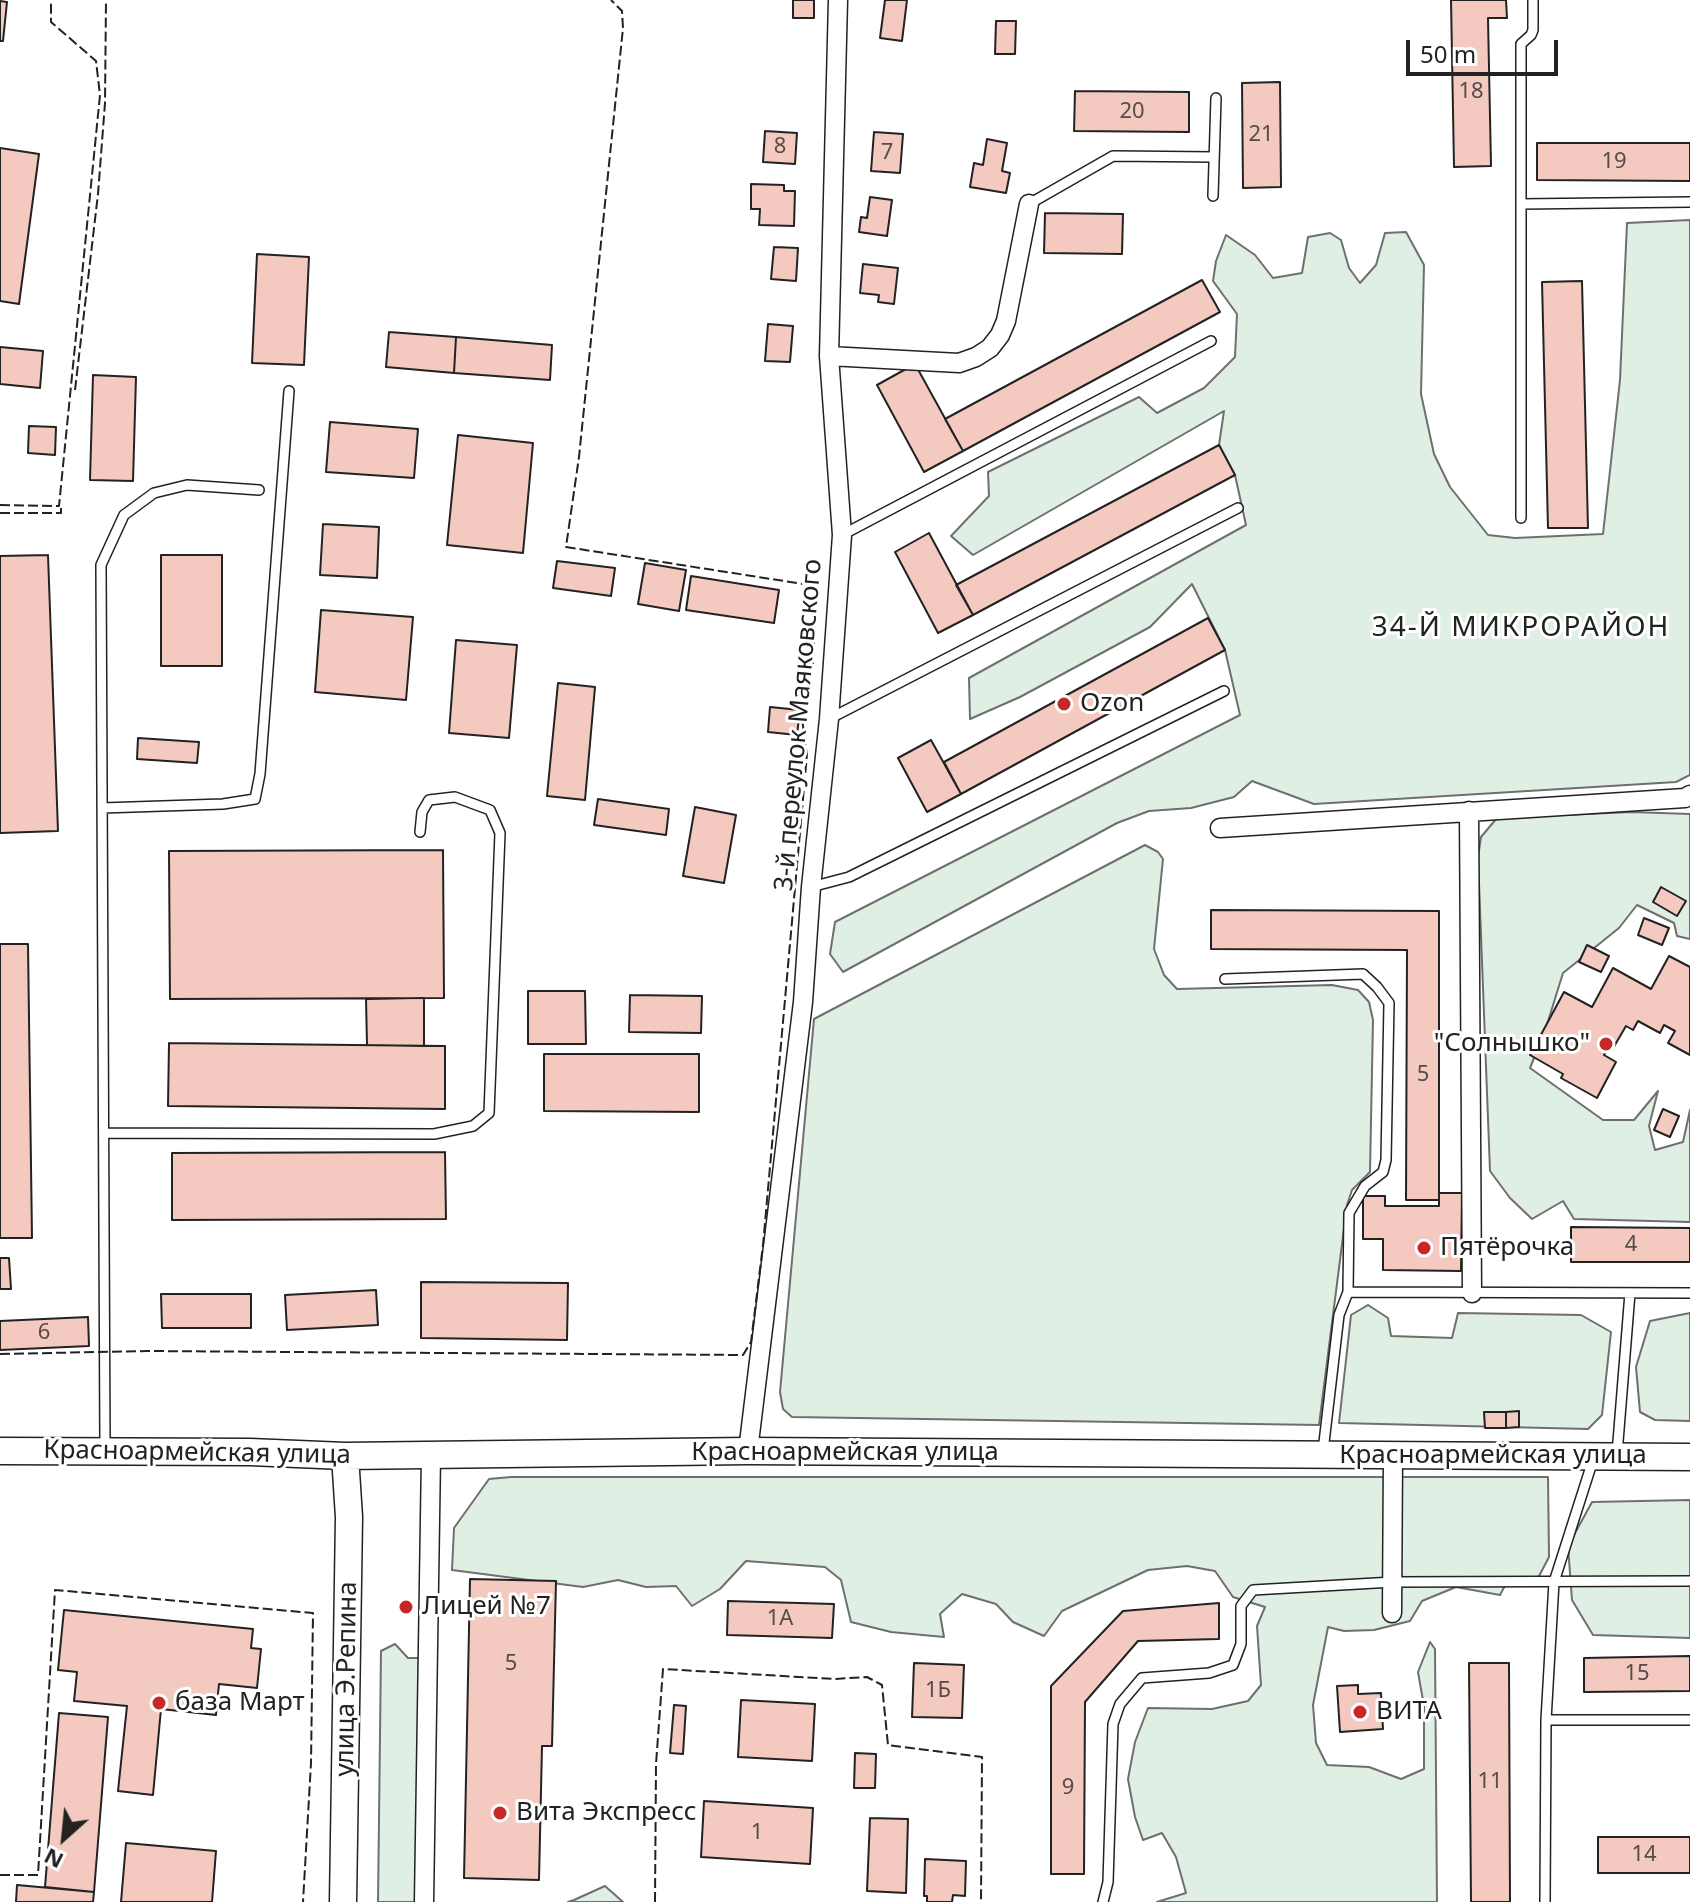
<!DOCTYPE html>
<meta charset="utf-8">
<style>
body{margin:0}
#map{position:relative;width:1690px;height:1902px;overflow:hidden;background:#fff;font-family:"Noto Sans",sans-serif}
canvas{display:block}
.north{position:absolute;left:24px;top:1798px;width:80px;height:80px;-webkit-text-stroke:6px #fff;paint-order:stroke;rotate:207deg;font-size:22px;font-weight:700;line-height:32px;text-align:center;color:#222}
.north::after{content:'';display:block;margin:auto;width:28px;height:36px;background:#222;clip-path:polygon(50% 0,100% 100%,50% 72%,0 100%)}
.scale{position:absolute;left:1406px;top:40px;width:152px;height:36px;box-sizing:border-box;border:4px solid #222;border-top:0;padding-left:10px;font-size:24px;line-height:28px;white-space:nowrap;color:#222;-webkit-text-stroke:6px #fff;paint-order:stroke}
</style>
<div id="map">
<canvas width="1690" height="1902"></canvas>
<div class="north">N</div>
<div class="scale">50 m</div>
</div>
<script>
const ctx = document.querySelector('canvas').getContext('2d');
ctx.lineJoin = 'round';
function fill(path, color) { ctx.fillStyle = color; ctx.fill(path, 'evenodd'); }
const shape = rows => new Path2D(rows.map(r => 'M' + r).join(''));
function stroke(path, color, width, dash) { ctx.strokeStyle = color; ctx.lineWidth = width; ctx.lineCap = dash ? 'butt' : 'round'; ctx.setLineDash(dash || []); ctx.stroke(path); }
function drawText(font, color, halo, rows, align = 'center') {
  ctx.font = font + ' "Noto Sans",sans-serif'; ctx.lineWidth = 6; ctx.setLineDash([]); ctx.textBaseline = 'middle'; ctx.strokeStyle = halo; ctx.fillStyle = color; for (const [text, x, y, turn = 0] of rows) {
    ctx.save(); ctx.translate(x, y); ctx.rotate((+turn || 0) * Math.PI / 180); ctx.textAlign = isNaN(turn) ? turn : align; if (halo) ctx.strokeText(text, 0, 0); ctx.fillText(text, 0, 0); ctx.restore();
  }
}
const green = shape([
 [1690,220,1690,775,1676,782,1314,804,1252,781,1234,797,1191,808,1149,811,1117,823,843,972,830,954,835,922,1240,715,1225,650,1192,584,1150,627,1020,697,970,719,969,678,1246,525,1235,475,1219,445,1224,411,973,555,951,536,989,496,988,472,1139,397,1157,413,1204,388,1235,357,1237,314,1213,281,1216,261,1226,235,1255,255,1273,278,1302,273,1308,237,1330,233,1341,240,1349,268,1360,283,1376,265,1385,233,1406,232,1424,265,1421,394,1434,454,1450,487,1488,535,1515,538,1603,534,1620,380,1627,223,1690,220],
 [1631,812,1690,814,1690,939,1677,936,1674,923,1637,905,1619,928,1563,973,1545,1031,1530,1068,1603,1120,1634,1120,1658,1091,1649,1126,1655,1150,1683,1142,1690,1110,1690,1222,1574,1219,1563,1201,1532,1219,1510,1198,1490,1171,1478,857,1481,837,1497,818,1631,812],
 [1145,845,1158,852,1163,859,1154,949,1164,975,1177,989,1332,985,1358,990,1369,1002,1373,1020,1370,1172,1352,1190,1347,1205,1319,1425,792,1417,783,1409,780,1392,814,1019,1145,845],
 [1368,1305,1388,1318,1391,1336,1452,1338,1458,1313,1581,1315,1611,1332,1602,1415,1588,1429,1339,1423,1351,1315,1368,1305],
 [1690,1313,1690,1421,1655,1420,1640,1412,1636,1367,1650,1321,1690,1313],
 [511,1477,1548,1477,1549,1557,1538,1578,1509,1578,1500,1595,1456,1587,1422,1601,1410,1621,1374,1630,1344,1631,1328,1627,1313,1705,1316,1743,1327,1765,1369,1767,1401,1779,1424,1769,1424,1706,1418,1672,1430,1642,1435,1649,1437,1902,1157,1902,1186,1893,1176,1857,1162,1833,1143,1840,1135,1817,1128,1779,1135,1742,1148,1708,1212,1709,1248,1701,1261,1685,1257,1626,1265,1607,1233,1597,1215,1571,1187,1566,1148,1570,1062,1611,1044,1636,1013,1622,996,1604,962,1594,940,1614,944,1637,891,1632,851,1622,841,1580,825,1567,746,1561,720,1589,692,1606,676,1586,646,1587,618,1580,583,1587,452,1570,454,1528,489,1479,511,1477],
 [1690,1500,1690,1638,1593,1635,1572,1600,1568,1546,1592,1502,1690,1500],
 [395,1644,408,1658,433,1658,432,1902,378,1902,381,1651,395,1644],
 [605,1886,623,1902,568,1902,574,1900,605,1886]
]);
fill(green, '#e0efe3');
stroke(green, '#6f6f6f', 2);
const building = shape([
 [793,0,814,0,814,18,793,18,793,0],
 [885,0,907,0,902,41,880,38,885,0],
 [1451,0,1506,0,1507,18,1488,18,1491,166,1454,167,1451,0],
 [0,1,7,2,3,41,0,41,0,1],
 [996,21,1016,21,1015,54,995,54,996,21],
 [1280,82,1281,187,1243,188,1242,83,1280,82],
 [1075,91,1189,92,1189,132,1074,131,1075,91],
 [765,131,797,133,795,164,763,162,765,131],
 [874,132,903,134,900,173,871,171,874,132],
 [987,139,1007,143,1002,171,1010,173,1006,193,970,187,974,163,983,165,987,139],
 [1537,143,1690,143,1690,181,1537,180,1537,143],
 [0,148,39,154,19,304,0,301,0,148],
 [751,184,784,185,784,191,795,191,794,226,759,225,760,209,751,209,751,184],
 [870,197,892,200,887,236,859,232,861,217,867,218,870,197],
 [1045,213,1123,214,1122,254,1044,253,1045,213],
 [774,247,798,248,796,281,771,279,774,247],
 [257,254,309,257,304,365,252,363,257,254],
 [863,264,898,268,894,304,878,302,879,295,860,293,863,264],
 [1202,280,1220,312,963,451,945,419,1202,280],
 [1582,281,1588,528,1548,528,1542,282,1582,281],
 [768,324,793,326,790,362,765,361,768,324],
 [389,332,456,337,454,373,386,367,389,332],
 [456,337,552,345,550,380,454,373,456,337],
 [0,347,43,351,40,388,0,384,0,347],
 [915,364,963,451,924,472,877,385,915,364],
 [93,375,136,377,133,481,90,480,93,375],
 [330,422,418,429,414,478,326,472,330,422],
 [29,426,56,427,55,455,28,453,29,426],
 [458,435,533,443,523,553,447,545,458,435],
 [1219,445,1235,475,973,615,956,585,1219,445],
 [323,524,379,527,377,578,320,575,323,524],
 [929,533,973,615,938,633,895,552,929,533],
 [48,555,58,831,0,833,0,556,48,555],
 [161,555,222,555,222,666,161,666,161,555],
 [557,561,615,568,611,596,553,588,557,561],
 [645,563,686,570,679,611,638,604,645,563],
 [691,576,779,590,774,623,686,610,691,576],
 [321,610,413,617,406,700,315,692,321,610],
 [1208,618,1225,650,961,794,944,762,1208,618],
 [456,640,517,645,509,738,449,733,456,640],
 [558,683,595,687,585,800,547,796,558,683],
 [770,707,800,710,797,735,768,732,770,707],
 [138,738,199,742,197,763,137,759,138,738],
 [931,740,961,794,927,812,898,758,931,740],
 [598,799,669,809,666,835,594,825,598,799],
 [695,807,736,815,724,883,683,876,695,807],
 [443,850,444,998,170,999,169,851,443,850],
 [1661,887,1686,901,1677,916,1653,902,1661,887],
 [1211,910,1439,911,1439,1200,1406,1200,1407,950,1211,949,1211,910],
 [1644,918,1669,928,1662,945,1638,935,1644,918],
 [0,944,28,944,32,1238,0,1238,0,944],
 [1587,945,1609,956,1601,972,1579,962,1587,945],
 [1669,956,1690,967,1690,1055,1668,1043,1675,1031,1664,1025,1660,1033,1638,1021,1633,1030,1626,1026,1612,1050,1608,1048,1604,1055,1616,1062,1597,1098,1561,1078,1563,1074,1530,1055,1564,992,1592,1007,1613,968,1651,989,1669,956],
 [528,991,585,991,586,1044,528,1044,528,991],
 [630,995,702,996,701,1033,629,1032,630,995],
 [424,998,424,1046,367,1045,366,999,424,998],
 [169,1043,445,1046,445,1109,168,1106,169,1043],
 [544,1054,699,1054,699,1112,544,1111,544,1054],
 [1663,1109,1679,1116,1670,1137,1654,1130,1663,1109],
 [445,1152,446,1219,172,1220,172,1153,445,1152],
 [1439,1193,1462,1193,1461,1271,1383,1270,1383,1239,1363,1239,1363,1196,1385,1196,1385,1206,1439,1206,1439,1193],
 [1571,1227,1690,1228,1690,1262,1571,1262,1571,1227],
 [0,1258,9,1258,11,1289,0,1289,0,1258],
 [421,1282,568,1283,567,1340,421,1338,421,1282],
 [376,1290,378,1325,287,1330,285,1295,376,1290],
 [161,1294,251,1294,251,1328,162,1328,161,1294],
 [88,1317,89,1346,0,1350,0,1321,88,1317],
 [1519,1411,1519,1427,1506,1428,1506,1412,1519,1411],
 [1484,1412,1506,1412,1506,1428,1485,1428,1484,1412],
 [470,1579,556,1581,552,1746,542,1746,539,1880,464,1878,470,1579],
 [728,1601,834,1604,832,1638,727,1635,728,1601],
 [1219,1603,1219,1639,1138,1641,1085,1702,1084,1874,1051,1874,1051,1686,1123,1611,1219,1603],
 [64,1610,253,1629,251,1648,261,1649,257,1688,219,1684,216,1715,161,1709,153,1795,118,1791,127,1706,74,1701,77,1672,58,1670,64,1610],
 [1690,1656,1690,1691,1584,1692,1584,1658,1690,1656],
 [914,1663,964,1665,962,1718,912,1717,914,1663],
 [1469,1663,1509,1663,1510,1902,1471,1902,1469,1663],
 [1358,1685,1358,1694,1381,1693,1383,1729,1340,1732,1337,1686,1358,1685],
 [741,1700,815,1704,812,1761,738,1757,741,1700],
 [674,1705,686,1706,683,1754,670,1753,674,1705],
 [59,1713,108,1717,94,1892,45,1887,59,1713],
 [855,1753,876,1754,875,1788,854,1788,855,1753],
 [704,1801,813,1808,810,1864,701,1857,704,1801],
 [870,1818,908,1819,906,1893,867,1891,870,1818],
 [1598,1837,1690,1837,1690,1873,1598,1873,1598,1837],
 [126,1843,216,1851,212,1902,121,1902,126,1843],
 [925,1859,966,1861,965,1896,953,1895,952,1902,927,1902,927,1896,924,1896,925,1859],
 [17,1885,94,1892,93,1902,16,1902,17,1885]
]);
fill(building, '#f3c9c0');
stroke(building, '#222', 2);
const lane = shape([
 [1533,0,1533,30,1531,35,1521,44,1521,204,1690,202],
 [1213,196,1216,98],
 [1029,204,1113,156,1214,157],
 [1521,518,1521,204],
 [842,535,1211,341],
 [829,719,1238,508],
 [102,808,223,804,255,799,260,774,289,391],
 [811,887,849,877,1224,691],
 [1225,979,1363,974,1377,987,1389,1003,1386,1160,1383,1172,1365,1186,1349,1213,1348,1292],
 [104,1136,104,1133,434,1134,473,1126,489,1113,500,833,490,810,455,797,429,800,422,812,420,832],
 [105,1447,101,565,124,515,154,493,187,485,259,490],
 [1323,1451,1339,1315,1348,1292,1690,1293],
 [1617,1454,1630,1293],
 [1546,1720,1690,1720],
 [1103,1902,1108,1882,1113,1724,1120,1704,1142,1678,1209,1673,1233,1665,1241,1644,1241,1606,1253,1590,1393,1582,1690,1581],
 [1545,1902,1546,1720,1554,1582,1593,1460]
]);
const street = shape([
 [829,356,959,363,976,357,990,348,1000,335,1006,321,1029,204],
 [1469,811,1472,1293],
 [1220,828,1685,798,1690,795],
 [748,1451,803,1002,811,887,829,719,842,535,829,356,838,0],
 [1392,1613,1393,1455],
 [424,1902,431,1455]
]);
const secondary = shape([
 [0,1451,250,1452,345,1456,748,1451,1690,1457],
 [343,1902,349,1517,345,1456]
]);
stroke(lane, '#222', 12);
stroke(street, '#222', 21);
stroke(secondary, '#222', 29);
stroke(lane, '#fff', 9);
stroke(street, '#fff', 18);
stroke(secondary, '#fff', 26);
stroke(shape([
 [75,390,98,194,105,103,106,0],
 [0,505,59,506,100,95,96,61,51,22,51,0],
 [0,513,61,513,61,505],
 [0,1354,147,1351,743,1355,751,1342,763,1245,807,754,800,705,803,681,813,665,816,586,566,547,579,457,623,28,622,11,611,0],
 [0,1875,38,1875,55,1590,313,1613,311,1763,303,1902],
 [655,1902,656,1764,663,1669,834,1679,867,1677,882,1685,888,1745,982,1757,981,1902]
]), '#222', 2, [10, 4]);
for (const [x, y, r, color] of [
 [1064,704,8,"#c62828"],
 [1606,1044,8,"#c62828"],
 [1424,1248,8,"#c62828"],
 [406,1607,8,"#c62828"],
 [159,1703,8,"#c62828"],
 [1360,1712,8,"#c62828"],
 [500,1813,8,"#c62828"]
]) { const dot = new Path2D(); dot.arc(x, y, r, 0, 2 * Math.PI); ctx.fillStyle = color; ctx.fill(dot); stroke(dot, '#fff', 3); }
drawText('22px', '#564c4a', null, [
 ["18",1471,92],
 ["20",1132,112],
 ["21",1261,135],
 ["8",780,147],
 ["7",887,153],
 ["19",1614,162],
 ["5",1423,1075],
 ["4",1631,1245],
 ["6",44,1333],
 ["1А",780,1619],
 ["5",511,1664],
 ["15",1637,1674],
 ["1Б",938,1691],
 ["11",1490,1782],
 ["9",1068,1788],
 ["1",757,1833],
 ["14",1644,1855]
]);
drawText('26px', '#222', '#fff', [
 ["Ozon",1080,704],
 ["\"Солнышко\"",1590,1044,"right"],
 ["Пятёрочка",1440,1248],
 ["Лицей №7",422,1607],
 ["база Март",175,1703],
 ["ВИТА",1376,1712],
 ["Вита Экспресс",516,1813]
], 'left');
drawText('26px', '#222', '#fff', [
 ["3-й переулок Маяковского",799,725,-85],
 ["Красноармейская улица",197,1453,1],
 ["Красноармейская улица",845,1453],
 ["Красноармейская улица",1493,1456],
 ["улица Э.Репина",347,1679,-89]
]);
ctx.letterSpacing = '2px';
drawText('28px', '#222', '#fff', [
 ["34-Й МИКРОРАЙОН",1521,628]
]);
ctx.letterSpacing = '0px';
</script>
